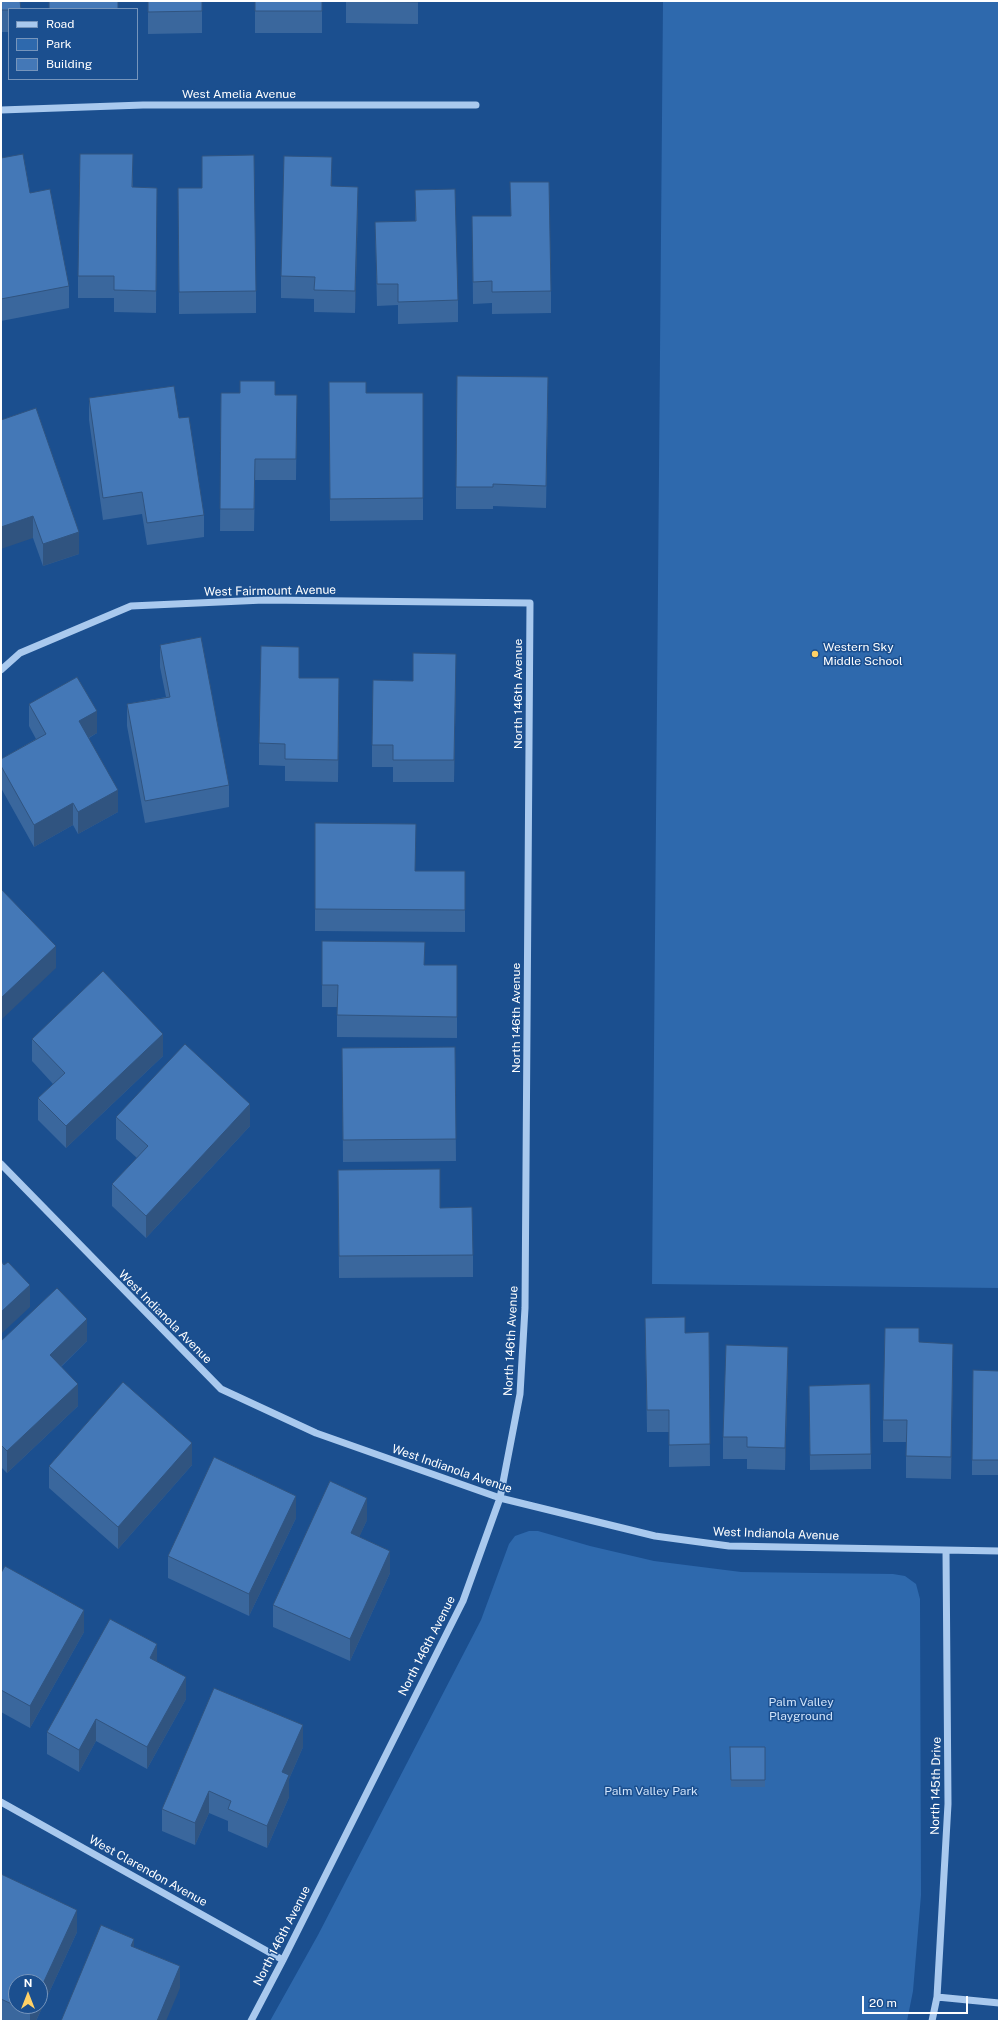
<!DOCTYPE html>
<style>
body{margin:0}
#map{position:relative;width:1000px;height:2022px;overflow:hidden;background:#1b4f8f;font-family:"Public Sans",sans-serif}
canvas{display:block}
.frame{position:absolute;inset:0;border:2px solid #fff;pointer-events:none}
.legend{position:absolute;left:8px;top:8px;width:130px;height:72px;box-sizing:border-box;background:#1b4f8f;border:1px solid #7695bc;margin:0;padding:5px 7px;list-style:none;font-size:12px;color:#fff}
.legend li{display:flex;align-items:center;gap:8px;height:20px}
.legend b{width:20px;border:1px solid #7695bc}
.north{position:absolute;left:8px;top:1974px;width:40px;height:40px;box-sizing:border-box;background:#1b4f8f;border:1px solid #7695bc;border-radius:50%;rotate:0deg;font-size:11px;font-weight:700;line-height:16px;text-align:center;color:#fff}
.north::after{content:'';display:block;margin:auto;width:14px;height:18px;background:#ffd166;clip-path:polygon(50% 0,100% 100%,50% 72%,0 100%)}
.scale{position:absolute;left:862px;top:1996px;width:106px;height:18px;box-sizing:border-box;border:2px solid #fff;border-top:0;padding-left:5px;font-size:12px;line-height:14px;white-space:nowrap;color:#fff;-webkit-text-stroke:3px #1b4f8f;paint-order:stroke}
</style>
<div id="map">
<canvas width="1000" height="2022"></canvas>
<div class="frame"></div>
<ul class="legend">
<li><b style="height:5px;background:#a9c9ee"></b>Road</li>
<li><b style="height:11px;background:#2e69ad"></b>Park</li>
<li><b style="height:11px;background:#4478b7"></b>Building</li>
</ul>
<div class="north">N</div>
<div class="scale">20 m</div>
</div>
<script>
const ctx = document.querySelector('canvas').getContext('2d');
ctx.lineJoin = 'round';
function fill(path, color) { ctx.fillStyle = color; ctx.fill(path, 'evenodd'); }
const shape = rows => new Path2D(rows.map(r => 'M' + r).join(''));
function stroke(path, color, width, dash) { ctx.strokeStyle = color; ctx.lineWidth = width; ctx.lineCap = dash ? 'butt' : 'round'; ctx.setLineDash(dash || []); ctx.stroke(path); }
function drawText(font, color, halo, rows, align = 'center') {
  ctx.font = font + ' "Public Sans",sans-serif'; ctx.lineWidth = 3; ctx.setLineDash([]); ctx.textBaseline = 'middle'; ctx.strokeStyle = halo; ctx.fillStyle = color; for (const [text, x, y, turn = 0] of rows) {
    ctx.save(); ctx.translate(x, y); ctx.rotate((+turn || 0) * Math.PI / 180); ctx.textAlign = isNaN(turn) ? turn : align; if (halo) ctx.strokeText(text, 0, 0); ctx.fillText(text, 0, 0); ctx.restore();
  }
}
fill(shape([
 [663,1,999,1,999,1288,652,1284],
 [529,1531,538,1531,590,1546,654,1561,741,1572,893,1574,905,1576,916,1584,920,1599,921,1895,913,1991,907,2021,270,2021,318,1935,481,1620,509,1544,515,1536]
]), '#2e69ad');
stroke(shape([
 [1,110,143,105,476,105],
 [1,670,20,653,131,606,264,600,530,603,525,1308,520,1394,500,1498,463,1601,283,1960,251,2021],
 [1,1164,221,1389,316,1433,500,1498,655,1536,729,1546,999,1551],
 [1,1802,283,1960],
 [937,1997,999,2003],
 [932,2021,937,1997,948,1804,946,1551]
]), '#a9c9ee', 7);
fill(shape([
 [1,1,9,9,9,32,1,32],
 [148,1,218,1,202,1,202,33,148,34],
 [255,1,322,1,322,33,255,33],
 [346,1,418,1,418,24,346,23],
 [133,154,133,187,157,188,156,313,114,312,114,298,78,298,78,276],
 [202,156,256,291,256,313,179,314,178,188,202,188],
 [1,158,30,193,69,286,69,308,1,321],
 [510,182,551,291,551,313,492,314,492,303,473,304,472,216,511,216],
 [332,186,358,209,355,313,314,312,314,299,281,298,281,276],
 [415,190,458,300,458,322,398,324,398,305,377,306,375,222,415,221],
 [329,382,366,393,423,393,423,520,330,521],
 [221,393,275,395,297,395,296,480,255,480,254,531,220,531],
 [89,398,179,418,204,515,204,537,147,545,142,514,103,520,89,420],
 [548,399,546,508,493,506,493,509,456,509,456,487],
 [1,420,79,554,43,566,33,538],
 [160,645,229,785,229,807,145,823,127,726,127,704,166,697,160,667],
 [456,676,454,782,393,782,393,767,372,767,372,745,413,681],
 [299,678,339,700,338,782,285,781,285,766,259,765,259,743],
 [29,704,97,733,89,738,118,812,78,834,73,825,34,847,1,788,1,759,36,739,29,726],
 [315,823,415,871,465,871,465,932,315,931],
 [322,941,424,965,457,965,457,1038,337,1037,337,1007,322,1007],
 [32,1039,163,1056,66,1148,38,1120,38,1098,53,1084,32,1061],
 [455,1047,456,1161,343,1162,342,1048],
 [116,1117,250,1126,146,1238,112,1206,112,1184,137,1158,116,1139],
 [338,1170,440,1208,473,1255,473,1277,339,1278],
 [645,1318,685,1333,709,1332,710,1466,669,1467,669,1432,647,1432],
 [1,1341,87,1341,61,1367,78,1406,7,1473,1,1467],
 [919,1342,953,1366,951,1479,906,1478,906,1442,883,1442,883,1420],
 [788,1368,785,1470,747,1469,747,1459,723,1459,723,1437],
 [999,1371,999,1475,972,1475,972,1460],
 [809,1386,871,1454,871,1469,810,1470],
 [192,1465,118,1549,49,1488,49,1466],
 [296,1518,249,1616,168,1578,168,1556],
 [367,1520,359,1537,390,1573,350,1661,273,1627,273,1605],
 [1,1573,84,1632,30,1728,1,1712],
 [157,1662,186,1699,147,1769,96,1741,79,1772,47,1754,47,1732],
 [303,1747,289,1779,289,1797,267,1848,228,1831,228,1821,209,1813,195,1845,162,1831,162,1809],
 [730,1747,765,1747,765,1787,731,1787],
 [1,1874,77,1932,36,2021,1,2021],
 [16,1982,40,2006,16,2006]
]), '#3a679d');
fill(shape([
 [332,157,332,179,331,208,331,186],
 [358,187,358,209,355,313,355,291],
 [33,516,33,538,1,549,1,527],
 [79,532,79,554,43,566,43,544],
 [456,654,456,676,454,782,454,760],
 [339,678,339,700,338,782,338,760],
 [97,711,97,733,79,743,79,721],
 [118,790,118,812,78,834,78,812],
 [73,803,73,825,34,847,34,825],
 [56,946,56,968,1,1020,1,998],
 [163,1034,163,1056,66,1148,66,1126],
 [250,1104,250,1126,146,1238,146,1216],
 [30,1285,30,1307,1,1334,1,1312],
 [87,1319,87,1341,50,1377,50,1355],
 [953,1344,953,1366,951,1479,951,1457],
 [788,1347,788,1368,785,1470,785,1448],
 [78,1384,78,1406,7,1473,7,1451],
 [192,1443,192,1465,118,1549,118,1527],
 [296,1496,296,1518,249,1616,249,1594],
 [367,1498,367,1520,351,1555,351,1533],
 [390,1551,390,1573,350,1661,350,1639],
 [84,1610,84,1632,30,1728,30,1706],
 [157,1644,157,1666,150,1658],
 [186,1677,186,1699,147,1769,147,1747],
 [96,1719,96,1741,79,1772,79,1750],
 [303,1725,303,1747,289,1779,289,1797,267,1848,267,1826,282,1772],
 [209,1791,209,1813,195,1845,195,1823],
 [77,1910,77,1932,36,2021,30,2021,30,2012,32,2006,40,2006,40,1990],
 [134,1939,134,1961,131,1946],
 [180,1966,180,1988,166,2021,157,2021]
]), '#305480');
const building = shape([
 [1,1,20,1,21,9,9,9,9,10,1,10,1,1],
 [49,1,118,1,118,9,49,9,49,1],
 [148,1,202,1,202,11,148,12,148,1],
 [255,1,322,1,322,11,255,11,255,1],
 [346,1,418,1,418,2,346,1],
 [23,154,30,193,50,189,69,286,1,299,1,158,23,154],
 [80,154,133,154,132,187,157,188,156,291,114,290,114,276,78,276,80,154],
 [254,155,256,291,179,292,178,188,202,188,202,156,254,155],
 [284,156,332,157,331,186,358,187,355,291,314,290,315,277,281,276,284,156],
 [510,182,549,182,551,291,492,292,492,281,473,282,472,216,511,216,510,182],
 [455,189,458,300,398,302,398,284,377,284,375,222,416,221,415,190,455,189],
 [457,376,548,377,546,486,493,484,493,487,456,487,457,376],
 [240,381,275,381,275,395,297,395,296,459,255,459,254,509,220,509,221,393,240,393,240,381],
 [329,382,366,382,366,393,423,393,423,498,330,499,329,382],
 [174,386,179,418,189,417,204,515,147,523,142,492,103,498,89,398,174,386],
 [36,408,79,532,43,544,33,516,1,527,1,420,36,408],
 [201,637,229,785,145,801,127,704,170,697,160,645,201,637],
 [261,646,299,647,299,678,339,678,338,760,285,759,285,744,259,743,261,646],
 [413,653,456,654,454,760,393,760,393,745,372,745,373,680,413,681,413,653],
 [77,677,97,711,79,721,118,790,78,812,73,803,34,825,1,766,1,759,46,734,29,704,77,677],
 [315,823,416,824,415,871,465,871,465,910,315,909,315,823],
 [1,889,56,946,1,998,1,889],
 [322,941,425,942,424,965,457,965,457,1017,337,1015,338,985,322,985,322,941],
 [103,971,163,1034,66,1126,38,1098,65,1073,32,1039,103,971],
 [185,1044,250,1104,146,1216,112,1184,148,1146,116,1117,185,1044],
 [455,1047,456,1139,343,1140,342,1048,455,1047],
 [440,1169,440,1208,472,1207,473,1255,339,1256,338,1170,440,1169],
 [1,1261,4,1265,8,1262,30,1285,1,1312,1,1261],
 [57,1288,87,1319,50,1355,78,1384,7,1451,1,1445,1,1341,57,1288],
 [685,1317,685,1333,709,1332,710,1444,669,1445,669,1410,647,1410,645,1318,685,1317],
 [885,1328,919,1328,919,1342,953,1344,951,1457,906,1456,907,1420,883,1420,885,1328],
 [726,1345,788,1347,785,1448,747,1447,747,1437,723,1437,726,1345],
 [973,1370,999,1371,999,1460,972,1460,973,1370],
 [123,1382,192,1443,118,1527,49,1466,123,1382],
 [870,1384,871,1454,810,1455,809,1386,870,1384],
 [214,1457,296,1496,249,1594,168,1556,214,1457],
 [330,1481,367,1498,351,1533,390,1551,350,1639,273,1605,330,1481],
 [5,1566,84,1610,30,1706,1,1690,1,1573,5,1566],
 [110,1619,157,1644,150,1658,186,1677,147,1747,96,1719,79,1750,47,1732,110,1619],
 [214,1688,303,1725,282,1772,289,1775,267,1826,228,1809,231,1801,209,1791,195,1823,162,1809,214,1688],
 [730,1747,765,1747,765,1780,731,1780,730,1747],
 [1,1874,77,1910,40,1990,40,1982,16,1982,16,2006,1,1999,1,1874],
 [101,1925,134,1939,131,1946,180,1966,157,2021,61,2021,101,1925],
 [17,2006,32,2006,30,2012,17,2006]
]);
fill(building, '#4478b7');
stroke(building, '#305480', 1);
for (const [x, y, r, color] of [
 [815,654,4,"#ffd166"]
]) { const dot = new Path2D(); dot.arc(x, y, r, 0, 2 * Math.PI); ctx.fillStyle = color; ctx.fill(dot); stroke(dot, '#1b4f8f', 1.5); }
drawText('12px', '#fff', '#1b4f8f', [
 ["West Amelia Avenue",239,94],
 ["West Fairmount Avenue",270,591,-1],
 ["North 146th Avenue",518,694,-90],
 ["North 146th Avenue",516,1018,-90],
 ["West Indianola Avenue",165,1317,45],
 ["North 146th Avenue",511,1341,-87],
 ["West Indianola Avenue",452,1469,19],
 ["West Indianola Avenue",776,1534,2],
 ["North 146th Avenue",427,1646,-63],
 ["North 145th Drive",936,1786,-89],
 ["West Clarendon Avenue",148,1871,29],
 ["North 146th Avenue",282,1936,-63]
]);
drawText('12px', '#fff', '#1b4f8f', [
 ["Western Sky",823,647],
 ["Middle School",823,661]
], 'left');
drawText('12px', '#cfe3fa', '#1b4f8f', [
 ["Palm Valley",801,1702],
 ["Playground",801,1716],
 ["Palm Valley Park",651,1791]
]);
</script>
